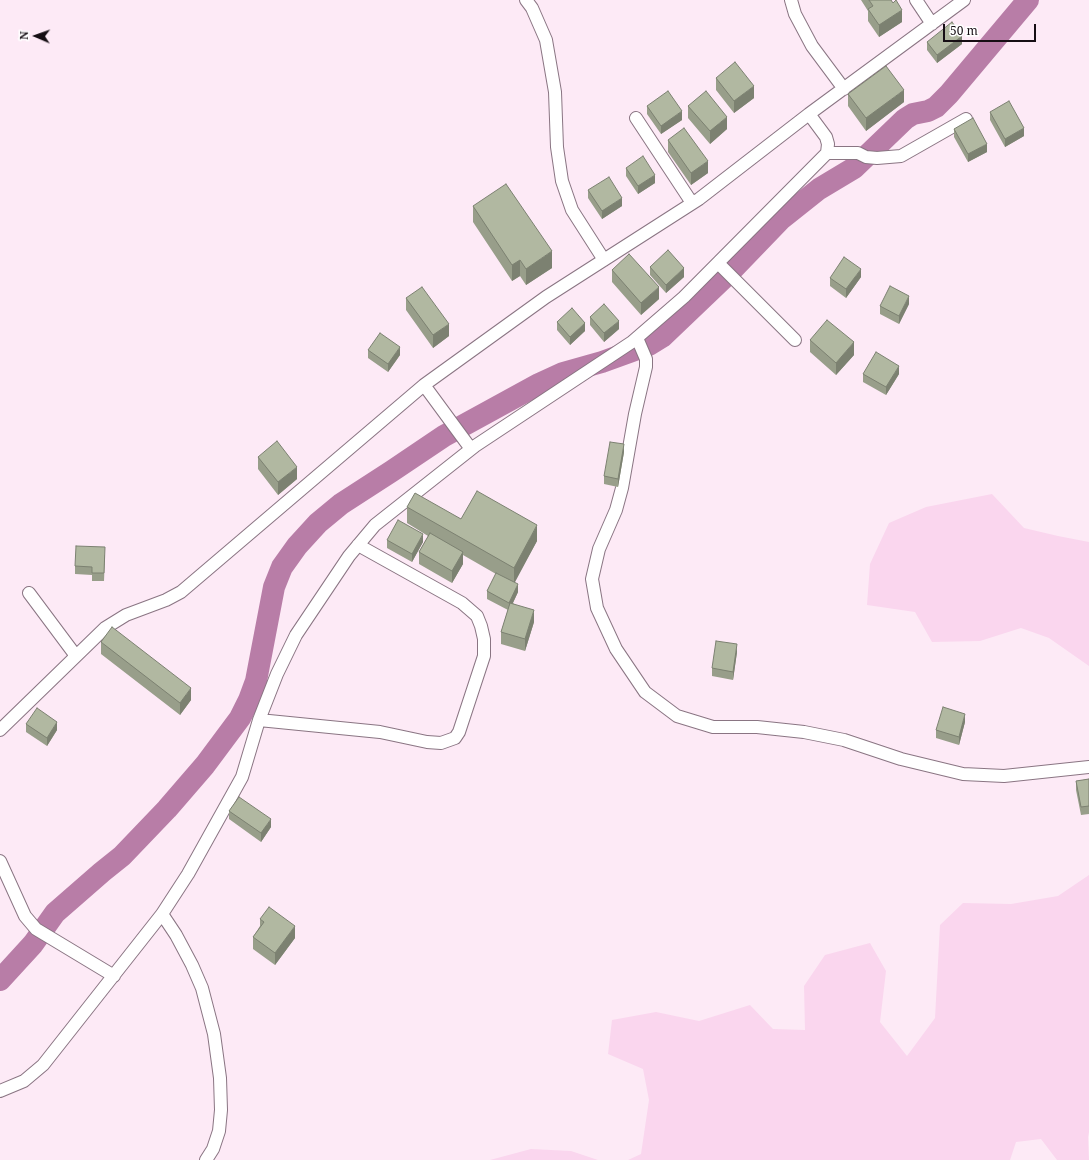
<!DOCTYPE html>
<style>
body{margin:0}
#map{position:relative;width:1089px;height:1160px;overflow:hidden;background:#fdeaf6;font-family:"Noto Serif",serif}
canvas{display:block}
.north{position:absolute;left:16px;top:16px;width:40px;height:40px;-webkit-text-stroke:3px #fff;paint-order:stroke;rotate:272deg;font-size:11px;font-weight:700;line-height:16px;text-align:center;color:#160e14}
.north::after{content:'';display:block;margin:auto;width:14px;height:18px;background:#160e14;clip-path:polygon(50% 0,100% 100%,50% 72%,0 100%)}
.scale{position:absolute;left:943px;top:24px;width:93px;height:18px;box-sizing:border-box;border:2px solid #160e14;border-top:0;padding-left:5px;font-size:12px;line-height:14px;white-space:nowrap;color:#160e14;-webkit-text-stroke:3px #fff;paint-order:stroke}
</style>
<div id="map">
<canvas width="1089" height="1160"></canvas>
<div class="north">N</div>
<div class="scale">50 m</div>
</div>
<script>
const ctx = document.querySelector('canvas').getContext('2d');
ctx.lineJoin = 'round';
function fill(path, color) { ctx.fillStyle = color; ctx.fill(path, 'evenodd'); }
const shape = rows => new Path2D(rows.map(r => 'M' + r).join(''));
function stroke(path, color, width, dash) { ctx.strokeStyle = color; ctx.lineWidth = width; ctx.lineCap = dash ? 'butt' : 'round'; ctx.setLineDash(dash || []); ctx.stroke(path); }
fill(shape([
 [992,494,1024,528,1058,536,1089,542,1089,666,1049,638,1021,628,980,641,932,642,915,612,867,605,870,564,889,523,926,507],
 [1089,875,1089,1132,1088,1137,1089,1160,1057,1160,1041,1139,1016,1142,1010,1160,628,1160,641,1154,649,1100,643,1069,608,1054,612,1020,656,1012,699,1021,750,1005,773,1029,805,1030,804,986,825,955,870,943,886,971,880,1022,907,1056,935,1018,940,925,963,903,1011,904,1058,896],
 [531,1149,571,1151,598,1160,490,1160]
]), '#fad6ee');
stroke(shape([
 [0,980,33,944,55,913,102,872,122,856,167,809,205,765,240,718,249,700,256,681,274,587,282,567,297,546,318,523,341,504,392,471,444,436,539,384,563,373,602,362,649,345,662,337,728,274,780,220,819,189,854,168,905,119,913,114,928,111,936,107,949,94,1028,0]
]), '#b87da7', 22);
const street = shape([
 [526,0,532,8,546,40,555,92,557,147,562,181,572,210,604,260],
 [791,0,795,14,812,46,844,89],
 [916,0,932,24],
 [636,118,692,203],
 [827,153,858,153,866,157,877,158,901,156,966,119],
 [718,263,795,340],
 [637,338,646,359,646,367,635,414,622,488,616,510,599,549,592,579,597,608,616,649,645,692,677,716,713,727,757,727,804,732,844,740,901,759,963,774,1004,776,1089,767],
 [424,385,471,449],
 [29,593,76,656],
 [259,720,380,732,427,742,441,743,455,738,459,732,484,656,484,639,481,626,477,616,462,603,358,545],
 [0,730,105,628,126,615,166,600,181,592,424,385,546,297,699,199,809,114,964,0],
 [0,861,25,916,36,929,114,976],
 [162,914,176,935,192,965,202,988,214,1034,220,1078,221,1110,219,1131,213,1149,206,1160],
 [0,1091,24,1081,43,1065,162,914,188,874,242,777,259,720,277,674,296,635,349,556,375,525,475,446,632,342,684,297,827,153,828,144,826,137,809,114]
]);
stroke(street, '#8a7583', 14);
stroke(street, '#fff', 12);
fill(shape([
 [861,0,891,0,902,22,879,37,868,21,868,11],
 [927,42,962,44,937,63,927,50],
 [716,78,754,98,734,113,716,90],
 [848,94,904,102,866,131,848,106],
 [647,106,682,120,661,134,647,114],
 [688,106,727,129,710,144,688,118],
 [990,112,1024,136,1005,147,990,120],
 [954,129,987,152,968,162,954,137],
 [668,140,708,173,691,185,668,152],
 [626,168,655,183,638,194,626,176],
 [588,190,622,206,602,219,588,198],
 [473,206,552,268,526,285,520,276,512,281,473,222],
 [650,267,684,277,666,293,650,275],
 [612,270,659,299,641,315,612,282],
 [861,277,846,298,830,286,830,278],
 [406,298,449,336,433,348,406,310],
 [909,304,899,324,880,314,880,306],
 [590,317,619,329,604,342,590,325],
 [557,322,585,331,570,345,557,330],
 [810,340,854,355,836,375,810,352],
 [368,350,400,355,388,372,368,358],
 [863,374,899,374,886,395,863,382],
 [624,452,618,487,604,484,604,476],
 [258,457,297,479,278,495,258,469],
 [407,507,461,519,537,541,514,582,518,592,513,603,534,622,525,651,501,644,501,632,508,610,487,599,487,591,496,574,463,555,463,564,452,583,419,564,419,552,428,536,407,523],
 [387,540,423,542,412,562,387,548],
 [105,555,104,581,92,581,92,575,75,574,75,566],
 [101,642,191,700,180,715,101,654],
 [737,652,733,680,712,676,712,668],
 [965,722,959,745,936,738,936,730],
 [26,724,57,730,47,746,26,732],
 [1089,779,1089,814,1081,815,1076,790,1076,781],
 [229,811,271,827,261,842,229,819],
 [260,919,295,938,275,965,253,949,253,937,260,926]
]), '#989e8a');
fill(shape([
 [902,10,902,22,879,37,879,25],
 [962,36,962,44,937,63,937,55],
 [754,86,754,98,734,113,734,101],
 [904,90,904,102,866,131,866,118],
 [682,111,682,120,661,134,661,126],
 [727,117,727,129,710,144,710,131],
 [1024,128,1024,136,1005,147,1005,139],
 [987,144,987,152,968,162,968,154],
 [708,161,708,173,691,185,691,173],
 [655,175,655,183,638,194,638,186],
 [622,198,622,206,602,219,602,211],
 [552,251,552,268,526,285,526,269],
 [520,260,520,276,512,281,512,265],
 [684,268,684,277,666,293,666,285],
 [861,269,861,277,846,298,846,289],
 [659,287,659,299,641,315,641,303],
 [909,296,909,304,899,324,899,316],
 [619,321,619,329,604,342,604,333],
 [585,323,585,331,570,345,570,337],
 [449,324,449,336,433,348,433,335],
 [854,342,854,355,836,375,836,363],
 [400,347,400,355,388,372,388,364],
 [899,366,899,374,886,395,886,387],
 [624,444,624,452,618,487,618,479],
 [297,467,297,479,278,495,278,482],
 [537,525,537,541,514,584,514,568],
 [423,534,423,542,412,562,412,554],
 [463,552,463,564,452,583,452,571],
 [518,584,518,592,509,611,509,603],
 [534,610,534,622,525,651,525,639],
 [737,644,737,652,733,680,733,672],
 [191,688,191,700,180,715,180,703],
 [965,714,965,722,959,745,959,737],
 [57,722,57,730,47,746,47,738],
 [271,819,271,827,261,842,261,833],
 [295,926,295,938,275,965,275,953]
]), '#7c8171');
const building = shape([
 [869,0,891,0,893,3,896,0,902,10,879,25,868,9,873,6,869,0],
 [952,22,962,36,937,55,927,42,952,22],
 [735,62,754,86,734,101,716,78,735,62],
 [886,66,904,90,866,118,848,94,886,66],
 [668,91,682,111,661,126,647,106,668,91],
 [706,91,727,117,710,131,688,106,706,91],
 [1009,101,1024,128,1005,139,990,112,1009,101],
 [973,118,987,144,968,154,954,129,973,118],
 [684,128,708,161,691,173,668,140,684,128],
 [643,156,655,175,638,186,626,168,643,156],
 [609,177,622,198,602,211,588,190,609,177],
 [506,184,552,251,526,269,520,260,512,265,473,206,506,184],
 [668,250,684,268,666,285,650,267,668,250],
 [629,254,659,287,641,303,612,270,629,254],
 [844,257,861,269,846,289,830,278,844,257],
 [890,286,909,296,899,316,880,306,890,286],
 [422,287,449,324,433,335,406,298,422,287],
 [604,304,619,321,604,333,590,317,604,304],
 [572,308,585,323,570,337,557,322,572,308],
 [827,320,854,342,836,363,810,340,827,320],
 [380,333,400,347,388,364,368,350,380,333],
 [876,352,899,366,886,387,863,374,876,352],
 [277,441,297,467,278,482,258,457,277,441],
 [610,442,624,444,618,479,604,476,610,442],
 [477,491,537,525,514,568,407,507,415,493,461,519,477,491],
 [398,520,423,534,412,554,387,540,398,520],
 [430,533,463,552,452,571,419,552,430,533],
 [76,546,105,547,104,573,92,573,92,567,75,566,76,546],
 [496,573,518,584,509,603,487,591,496,573],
 [510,603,534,610,525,639,501,632,510,603],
 [112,627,191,688,180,703,101,642,112,627],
 [716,641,737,644,733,672,712,668,716,641],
 [943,707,965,714,959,737,936,730,943,707],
 [37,708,57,722,47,738,26,724,37,708],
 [1089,779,1089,806,1081,807,1076,781,1089,779],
 [239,797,271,819,261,833,229,811,239,797],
 [269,907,295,926,275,953,253,937,264,922,260,919,269,907]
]);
fill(building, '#b1b8a1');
stroke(building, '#7c8171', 1);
</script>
